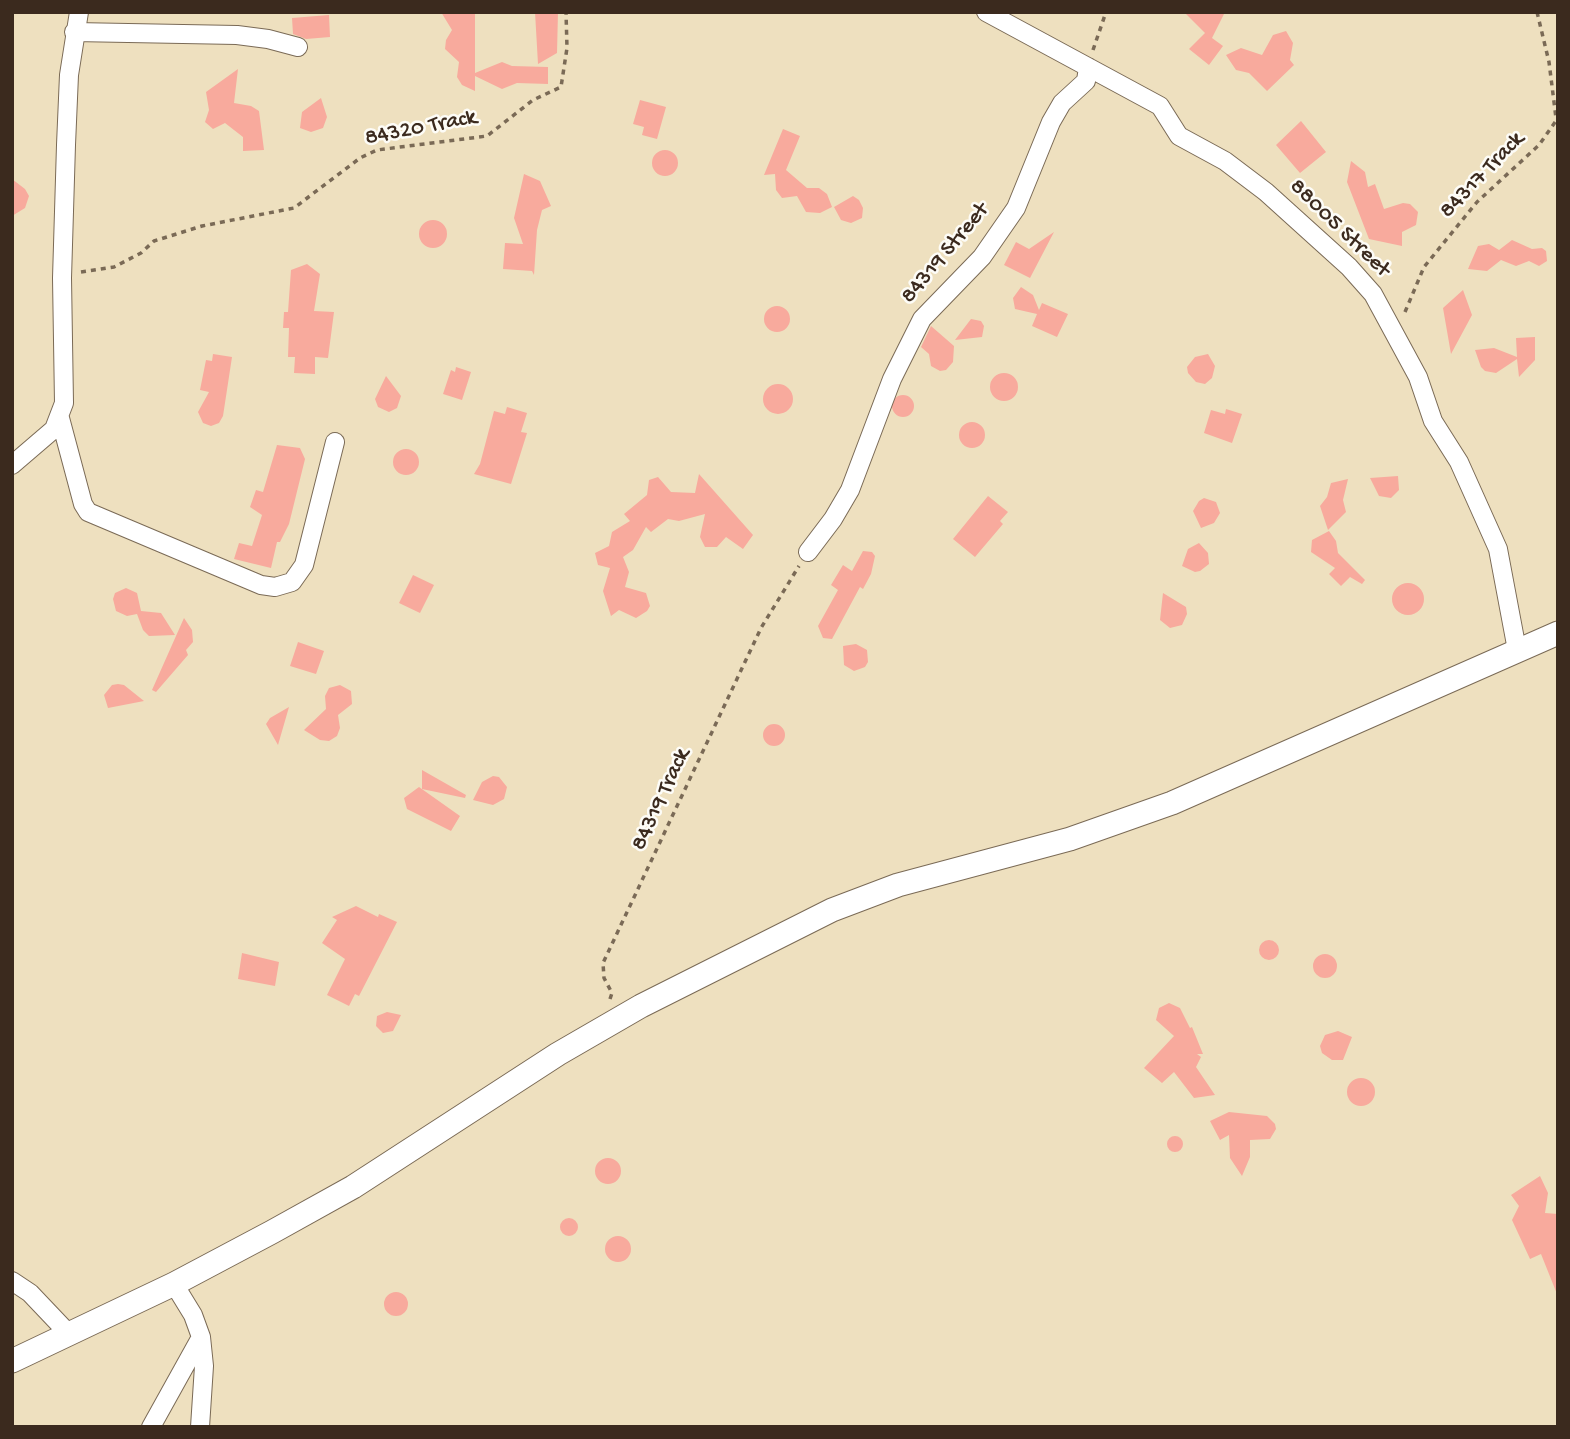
<!DOCTYPE html>
<style>
body{margin:0}
#map{position:relative;width:1570px;height:1439px;overflow:hidden;background:#eee0bf;font-family:"Gochi Hand",sans-serif}
canvas{display:block}
.frame{position:absolute;inset:0;border:14px solid #3b2a1e;pointer-events:none}
</style>
<div id="map">
<canvas width="1570" height="1439"></canvas>
<div class="frame"></div>
</div>
<script>
const ctx = document.querySelector('canvas').getContext('2d');
ctx.lineJoin = 'round';
function fill(path, color) { ctx.fillStyle = color; ctx.fill(path, 'evenodd'); }
const shape = rows => new Path2D(rows.map(r => 'M' + r).join(''));
function stroke(path, color, width, dash) { ctx.strokeStyle = color; ctx.lineWidth = width; ctx.lineCap = dash ? 'butt' : 'round'; ctx.setLineDash(dash || []); ctx.stroke(path); }
function drawText(font, color, halo, rows, align = 'center') {
  ctx.font = font + ' "Gochi Hand",sans-serif'; ctx.lineWidth = 5; ctx.setLineDash([]); ctx.textBaseline = 'middle'; ctx.strokeStyle = halo; ctx.fillStyle = color; for (const [text, x, y, turn = 0] of rows) {
    ctx.save(); ctx.translate(x, y); ctx.rotate((+turn || 0) * Math.PI / 180); ctx.textAlign = isNaN(turn) ? turn : align; if (halo) ctx.strokeText(text, 0, 0); ctx.fillText(text, 0, 0); ctx.restore();
  }
}
fill(shape([
 [441,12,475,12,475,73,502,62,512,66,548,67,548,84,517,83,502,89,475,76,475,91,462,85,457,77,459,62,445,49,446,40,452,30],
 [535,12,558,12,557,53,538,64],
 [1184,12,1225,12,1212,38,1223,46,1209,65,1189,49,1205,33],
 [329,15,330,37,306,39,293,34,292,18],
 [1286,31,1293,43,1290,60,1294,65,1267,91,1249,73,1236,70,1226,55,1241,48,1262,55,1273,35],
 [238,69,234,103,251,106,259,111,264,150,243,151,243,137,225,123,213,129,205,122,209,110,206,92],
 [321,98,327,117,323,128,311,132,300,128,302,112],
 [640,100,666,107,657,139,642,135,644,127,633,124],
 [1301,121,1326,152,1300,173,1276,145],
 [783,129,800,136,786,170,807,188,819,188,827,194,832,207,820,213,806,212,797,196,782,198,776,190,775,174,764,175],
 '652 163a13 13 0 1 1 26 0a13 13 0 1 1-26 0Z',
 [1351,161,1365,172,1368,187,1375,184,1384,209,1403,203,1410,204,1418,212,1416,225,1402,232,1402,246,1369,239,1347,182],
 [524,174,540,181,551,206,542,210,537,230,534,275,532,271,503,269,505,243,523,244,514,218],
 [12,179,25,189,29,196,25,208,12,216],
 [853,196,859,200,863,208,862,218,851,223,841,220,834,207],
 '419 234a14 14 0 1 1 28 0a14 14 0 1 1-28 0Z',
 [1054,232,1030,278,1004,265,1016,242,1029,249],
 [1512,240,1532,249,1542,248,1546,251,1547,261,1539,266,1529,261,1516,266,1501,260,1487,271,1468,269,1478,246,1489,244,1499,250],
 [307,264,320,274,314,311,334,312,328,358,315,357,315,374,294,373,295,357,288,357,289,328,283,328,284,312,288,312,291,270],
 [1021,287,1033,295,1039,310,1042,303,1068,314,1057,337,1032,326,1037,314,1015,309,1013,298],
 [1463,290,1472,315,1451,354,1443,308],
 '764 319a13 13 0 1 1 26 0a13 13 0 1 1-26 0Z',
 [971,319,981,321,984,326,982,337,955,340],
 [931,326,954,346,953,362,946,370,940,371,931,366,929,354,921,347],
 [1535,337,1535,360,1519,377,1517,359,1496,373,1485,371,1481,367,1475,350,1494,348,1517,357,1516,338],
 [213,354,232,357,223,416,219,423,211,426,203,423,198,412,209,392,200,390,206,360,212,361],
 [1208,354,1215,366,1212,378,1205,384,1196,382,1188,373,1187,367,1195,357],
 [456,367,471,372,462,400,443,394,451,370,455,372],
 '990 387a14 14 0 1 1 28 0a14 14 0 1 1-28 0Z',
 [386,376,401,396,397,408,389,412,378,407,375,399],
 '763 399a15 15 0 1 1 30 0a15 15 0 1 1-30 0Z',
 '892 406a11 11 0 1 1 22 0a11 11 0 1 1-22 0Z',
 [507,407,527,413,521,432,527,433,511,484,474,474,480,464,494,411,505,414],
 [1226,409,1242,414,1232,443,1204,433,1211,410,1225,414],
 '959 435a13 13 0 1 1 26 0a13 13 0 1 1-26 0Z',
 [277,445,300,448,305,459,289,524,280,542,277,542,271,568,234,559,239,543,252,546,262,515,250,507,256,490,263,492],
 '393 462a13 13 0 1 1 26 0a13 13 0 1 1-26 0Z',
 [699,474,753,535,743,549,726,537,717,547,705,547,700,537,705,514,679,521,668,519,651,532,646,527,633,550,623,557,629,572,625,587,646,593,650,606,647,611,636,618,619,610,611,616,603,591,610,568,598,565,595,553,609,546,612,532,630,521,624,514,647,495,649,480,658,477,671,492,695,493],
 [1398,476,1399,490,1391,498,1379,496,1370,478],
 [1348,479,1343,500,1346,512,1328,530,1320,506,1327,497,1331,483],
 [988,496,1008,512,1000,521,1003,524,975,557,953,539],
 [1204,498,1216,502,1220,513,1214,523,1201,528,1193,511,1199,501],
 [1329,531,1336,541,1338,553,1365,580,1362,584,1350,577,1341,586,1329,574,1335,568,1311,552,1312,540],
 [1199,543,1208,553,1209,564,1200,571,1195,572,1182,566,1188,549],
 [863,551,872,552,875,556,871,574,863,589,860,587,832,639,823,638,818,626,838,590,831,585,843,565,852,571],
 [413,575,434,585,420,613,399,603],
 '1392 599a16 16 0 1 1 32 0a16 16 0 1 1-32 0Z',
 [126,588,137,593,141,611,161,613,175,635,149,636,143,630,137,614,127,616,116,611,113,599,115,593],
 [1163,593,1186,607,1187,614,1182,625,1170,628,1160,620],
 [184,618,192,630,193,642,186,650,188,655,156,692,152,690],
 [298,642,324,651,316,674,290,666],
 [856,644,867,650,868,662,865,667,854,671,844,665,843,646],
 [118,684,124,685,144,701,108,708,104,695,112,685],
 [340,685,351,691,352,704,338,715,340,728,337,736,329,741,320,740,304,730,326,709,325,696,329,688],
 [289,707,278,745,266,724,270,718],
 '763 735a11 11 0 1 1 22 0a11 11 0 1 1-22 0Z',
 [422,770,466,795,465,798,422,789],
 [493,776,499,777,507,787,504,799,493,805,473,800,482,782],
 [419,787,460,816,451,831,407,809,404,798],
 [356,906,378,917,379,914,397,922,359,996,355,994,349,1006,327,995,345,959,322,943,337,920,332,917],
 '1259 950a10 10 0 1 1 20 0a10 10 0 1 1-20 0Z',
 [242,953,279,962,275,986,238,979],
 '1313 966a12 12 0 1 1 24 0a12 12 0 1 1-24 0Z',
 [1169,1003,1180,1008,1190,1028,1192,1027,1203,1054,1197,1054,1201,1057,1196,1067,1215,1095,1194,1098,1174,1072,1162,1083,1144,1068,1174,1036,1156,1020,1159,1008],
 [387,1012,401,1015,393,1031,383,1033,376,1026,377,1016],
 [1338,1031,1352,1037,1343,1060,1332,1060,1322,1053,1320,1046,1325,1035],
 '1347 1092a14 14 0 1 1 28 0a14 14 0 1 1-28 0Z',
 [1229,1112,1267,1116,1275,1124,1276,1129,1270,1139,1250,1140,1250,1157,1242,1176,1230,1158,1229,1135,1220,1140,1210,1121],
 '1167 1144a8 8 0 1 1 16 0a8 8 0 1 1-16 0Z',
 '595 1171a13 13 0 1 1 26 0a13 13 0 1 1-26 0Z',
 [1540,1176,1548,1193,1545,1213,1558,1214,1557,1294,1541,1254,1530,1259,1512,1220,1519,1206,1511,1195],
 '560 1227a9 9 0 1 1 18 0a9 9 0 1 1-18 0Z',
 '605 1249a13 13 0 1 1 26 0a13 13 0 1 1-26 0Z',
 '384 1304a12 12 0 1 1 24 0a12 12 0 1 1-24 0Z'
]), '#f8aa9d');
const minor = shape([
 [986,12,1160,106,1179,136,1225,161,1266,192,1349,267,1373,294,1418,377,1433,421,1459,462,1498,549,1517,650],
 [74,32,237,35,268,39,298,47],
 [60,418,83,504,88,512,261,585,275,587,292,582,304,565,335,442],
 [12,465,54,429,64,403,62,278,66,145,69,75,79,12],
 [808,552,833,519,850,490,892,379,922,319,982,257,1016,208,1051,122,1062,103,1086,81,1088,67],
 [12,1281,30,1293,68,1333],
 [174,1284,193,1315,201,1337,204,1366,200,1427],
 [151,1427,201,1337]
]);
const tertiary = shape([
 [12,1361,174,1284,272,1232,353,1187,558,1054,641,1006,832,910,898,885,1070,839,1172,803,1558,633]
]);
stroke(minor, '#7a6a56', 20);
stroke(tertiary, '#7a6a56', 25);
stroke(shape([
 [1537,12,1549,62,1556,118],
 [1093,50,1106,12],
 [81,272,114,267,141,253,154,241,202,226,294,208,360,158,377,150,487,136,533,100,561,87,567,48,566,12],
 [1405,312,1424,267,1477,202,1539,145,1558,118],
 [610,999,612,993,604,978,603,963,761,628,799,566]
]), '#7a6a56', 3.5, [5, 5]);
stroke(minor, '#fff', 18);
stroke(tertiary, '#fff', 23);
drawText('23px', '#3b2a1e', '#fdfcf7', [
 ["84320 Track",421,129,-11],
 ["84317 Track",1483,176,-46],
 ["88005 Street",1339,229,44],
 ["84319 Street",946,254,-50],
 ["84319 Track",662,800,-65]
]);
</script>
